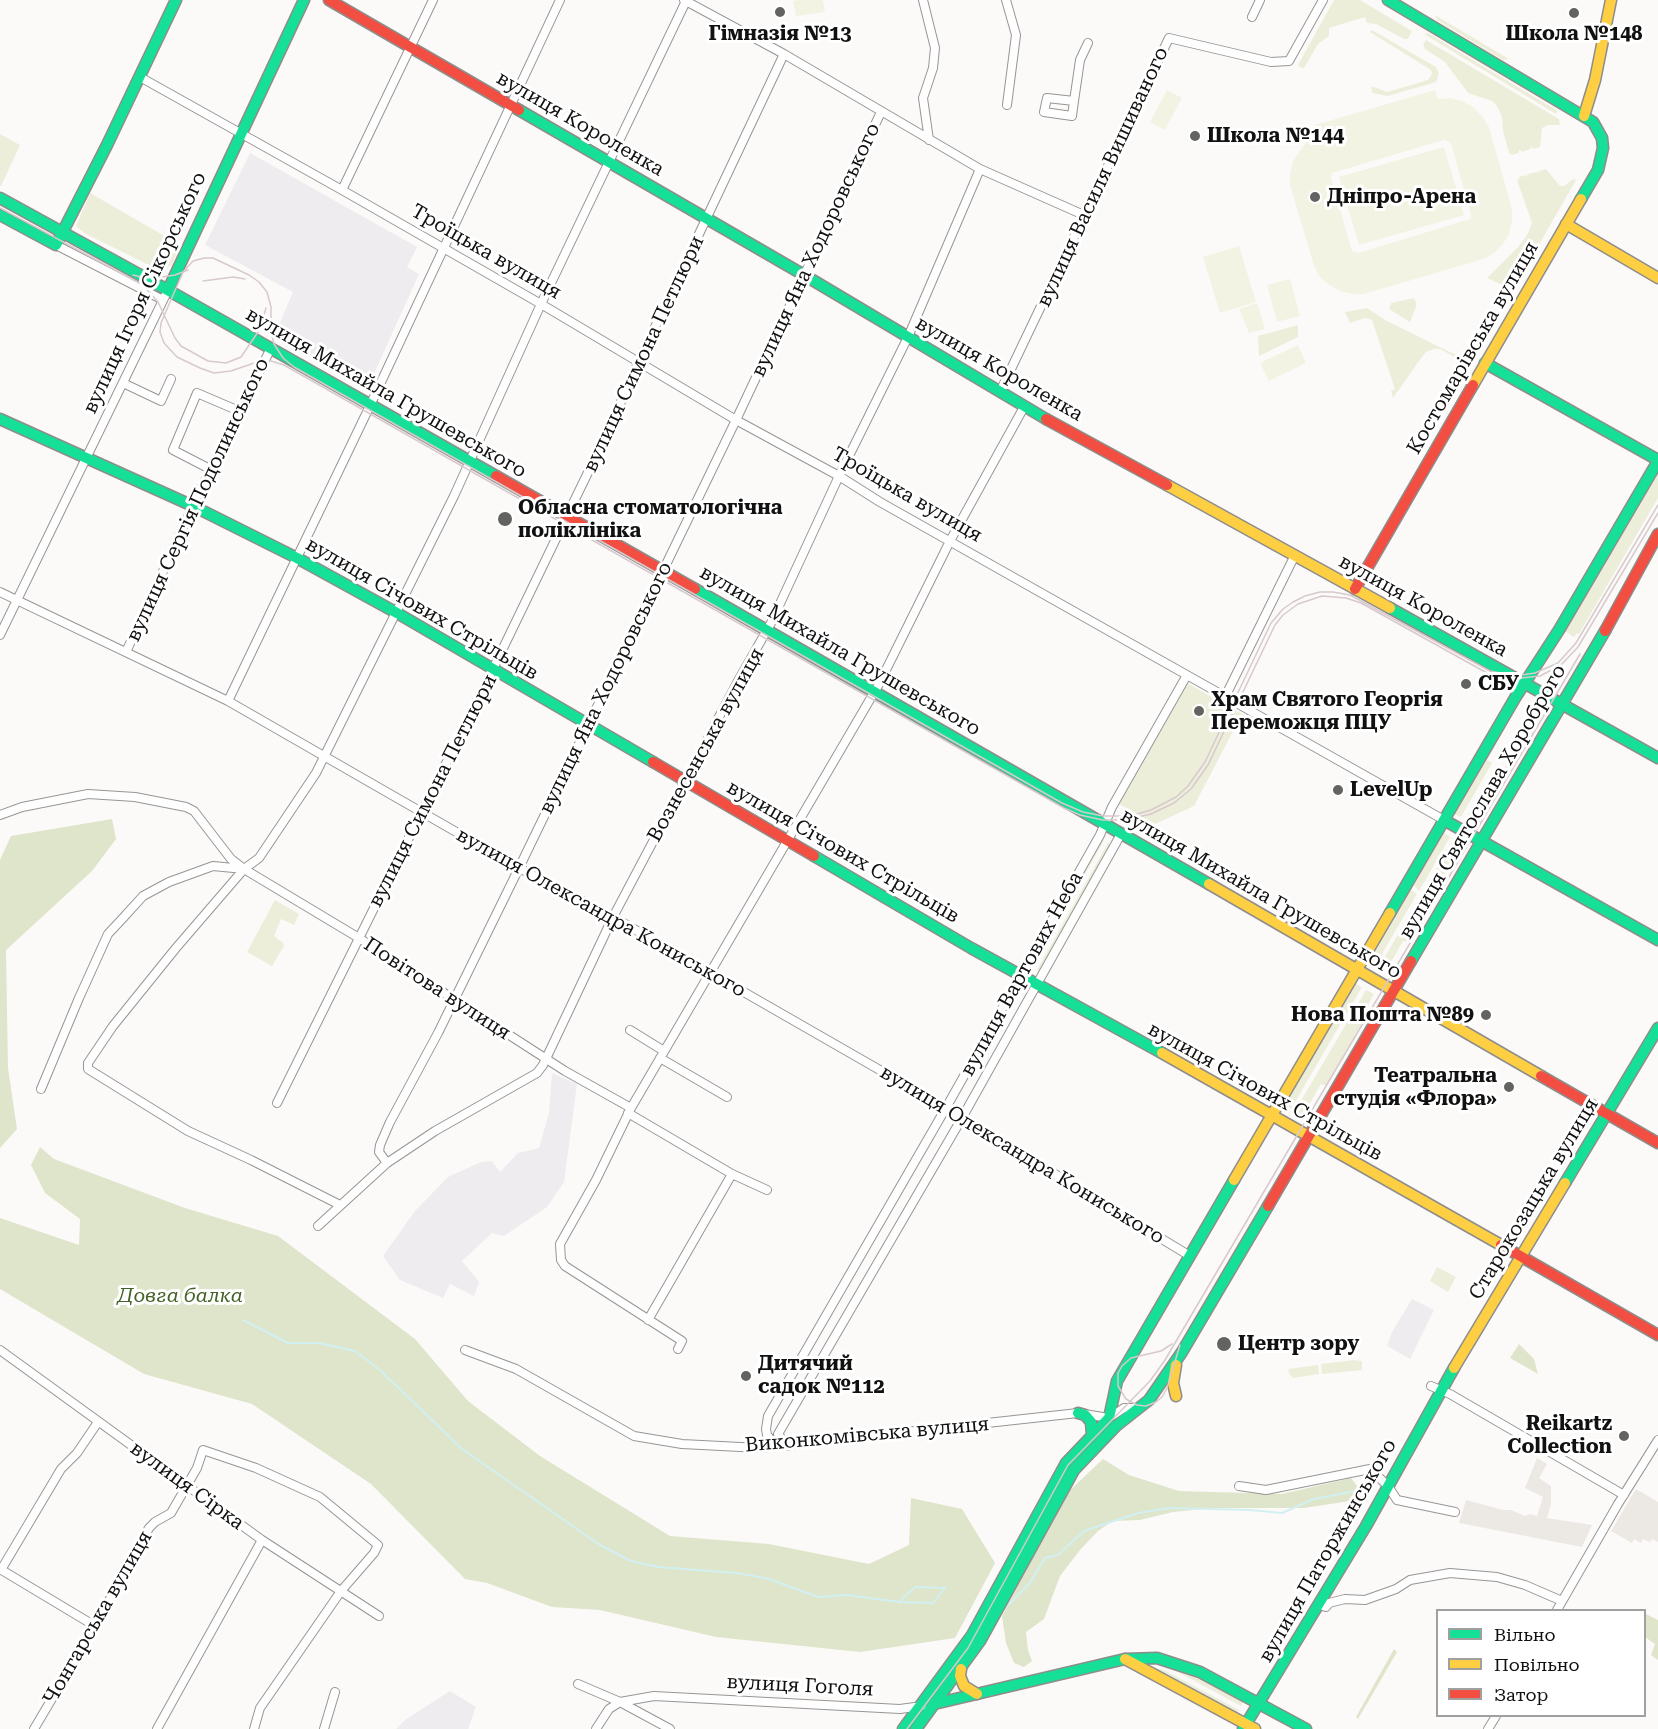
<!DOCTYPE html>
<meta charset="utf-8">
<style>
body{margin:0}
#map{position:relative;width:1658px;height:1729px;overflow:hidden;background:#fcfaf8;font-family:"Roboto Serif",serif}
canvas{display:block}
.legend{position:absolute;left:1436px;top:1609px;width:210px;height:108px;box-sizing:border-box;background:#fff;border:2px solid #a0a0a0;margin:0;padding:8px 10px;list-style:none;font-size:18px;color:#111}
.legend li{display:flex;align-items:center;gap:12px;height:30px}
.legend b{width:30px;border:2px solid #a0a0a0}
</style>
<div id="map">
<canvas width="1658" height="1729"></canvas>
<ul class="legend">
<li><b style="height:8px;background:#16e098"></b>Вільно</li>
<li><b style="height:8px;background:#ffcf43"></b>Повільно</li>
<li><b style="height:8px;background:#f24e42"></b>Затор</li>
</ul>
</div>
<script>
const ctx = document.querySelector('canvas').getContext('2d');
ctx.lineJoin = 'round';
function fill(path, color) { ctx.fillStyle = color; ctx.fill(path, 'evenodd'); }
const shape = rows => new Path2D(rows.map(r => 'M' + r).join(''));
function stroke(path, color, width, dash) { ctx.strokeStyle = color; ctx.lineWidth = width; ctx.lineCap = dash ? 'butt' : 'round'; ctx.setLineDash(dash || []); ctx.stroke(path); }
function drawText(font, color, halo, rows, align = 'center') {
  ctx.font = font + ' "Roboto Serif",serif'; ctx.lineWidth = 6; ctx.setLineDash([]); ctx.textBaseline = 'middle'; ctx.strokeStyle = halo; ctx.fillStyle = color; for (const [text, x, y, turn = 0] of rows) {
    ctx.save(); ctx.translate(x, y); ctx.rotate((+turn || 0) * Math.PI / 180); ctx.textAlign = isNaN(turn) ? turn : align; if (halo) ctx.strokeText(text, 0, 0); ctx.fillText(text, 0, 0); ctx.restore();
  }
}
fill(shape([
 [250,153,417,247,407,267,419,274,372,378,366,375,361,384,286,342,277,330,293,292,205,245],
 [552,1073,577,1084,564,1182,547,1207,504,1236,492,1233,462,1261,479,1282,474,1296,450,1284,443,1298,400,1280,383,1256,415,1211,448,1177,481,1162,492,1161,500,1172,518,1153,539,1148,549,1113],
 [1412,1299,1434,1310,1410,1359,1387,1346,1392,1332],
 [450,1691,476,1707,468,1729,396,1729,405,1720]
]), '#eeecee');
fill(shape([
 [1334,0,1360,0,1412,31,1408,39,1404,39,1376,24,1367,23,1365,17,1329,28,1329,36,1318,44,1304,68,1302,68,1298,65],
 [1435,15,1509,59,1503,60,1437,20],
 [1372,30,1436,67,1439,74,1436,82,1388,96,1372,93,1371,86,1387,92,1428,80,1432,74,1431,70,1370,32],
 [1428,33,1558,111,1556,114,1424,34],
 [1426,40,1559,119,1560,125,1548,125,1542,128,1540,147,1533,149,1532,146,1530,149,1522,152,1521,150,1519,150,1519,153,1512,155,1509,153,1503,131,1502,117,1497,106,1492,101,1468,93,1445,62,1425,49,1423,45],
 [0,134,20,145,1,186,0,186],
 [1546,169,1560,186,1564,186,1573,179,1576,180,1513,290,1487,278,1518,247,1527,235,1532,223,1517,180,1519,179,1519,177,1526,175,1527,177,1528,174,1537,172,1538,174,1539,171],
 [90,193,175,242,178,249,172,265,161,271,86,234,76,226],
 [1414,298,1416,302,1416,307,1410,322,1389,309,1391,303],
 [1367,308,1387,321,1456,355,1472,366,1440,349,1434,349,1426,352,1419,361,1393,398,1391,391,1395,389,1372,320,1365,318,1350,323,1345,312],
 [1298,325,1298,337,1259,356,1258,336],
 [1658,474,1658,498,1579,634,1577,633,1574,637,1565,631],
 [1187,683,1242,714,1194,806,1155,824,1119,804],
 [1539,709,1541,710,1533,724,1536,726,1477,826,1465,820,1496,766,1504,769],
 [1487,760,1492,763,1461,817,1455,814],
 [1444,833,1450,837,1419,891,1414,885],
 [1454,838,1462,843,1406,942,1403,941,1386,971,1379,967],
 [1103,839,1104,840,1033,968,1031,967],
 [1108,843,1110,844,1039,971,1037,970],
 [1411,890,1417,894,1376,964,1372,966,1370,961],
 [275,900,299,914,294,925,281,919,274,936,283,943,284,946,272,966,247,952],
 [1356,984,1362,987,1291,1109,1284,1105],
 [1366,990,1374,994,1359,1020,1362,1023,1326,1086,1321,1084,1303,1115,1295,1111],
 [1437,1267,1456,1277,1448,1292,1430,1281],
 [1354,1360,1362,1361,1362,1370,1322,1374,1321,1364],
 [1318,1365,1319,1374,1293,1378,1290,1375,1288,1369],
 [1165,1665,1186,1672,1243,1701,1241,1706],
 [1151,1667,1164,1670,1239,1710,1237,1714]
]), '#eceeda');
fill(shape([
 [112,819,116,839,92,871,6,950,8,1068,17,1129,0,1148,0,860,11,836],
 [40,1147,54,1159,185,1208,278,1236,415,1339,468,1401,540,1456,670,1536,769,1544,869,1564,909,1545,911,1498,962,1509,995,1563,955,1638,860,1652,716,1637,600,1610,552,1607,487,1583,465,1579,371,1484,252,1404,144,1374,0,1289,0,1218,79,1245,80,1219,45,1193,31,1165],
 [1519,1344,1534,1359,1538,1374,1510,1358],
 [1103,1459,1129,1475,1179,1491,1282,1494,1351,1478,1361,1491,1350,1501,1304,1508,1213,1508,1173,1512,1140,1520,1113,1521,1098,1531,1080,1550,1060,1576,1044,1619,1026,1632,1028,1650,1032,1661,1024,1667,1014,1663,1006,1643,1002,1616,1067,1493],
 [1644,1613,1658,1620,1658,1660,1651,1655,1655,1644,1645,1637],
 [1394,1649,1397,1652,1358,1719,1356,1717]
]), '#dfe5ca');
fill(shape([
 [799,0,823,0,825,12,796,16,793,1],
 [1167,90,1182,98,1165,130,1150,122],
 [1435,90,1438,99,1450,98,1462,101,1473,107,1482,116,1489,127,1512,209,1512,221,1509,234,1503,244,1494,253,1483,259,1364,294,1352,294,1340,291,1329,285,1320,277,1314,266,1290,185,1290,173,1293,161,1307,141,1317,135,1315,125],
 [1444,140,1451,143,1471,215,1470,219,1358,253,1352,251,1331,178,1332,173],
 [1444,147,1464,215,1359,245,1339,177],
 [1239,246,1256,302,1220,313,1203,257],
 [1290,279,1300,316,1277,322,1267,285],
 [1257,303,1265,329,1249,333,1239,309],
 [1298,345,1306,363,1269,381,1260,363]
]), '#f3f3e4');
fill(shape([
 [1537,1458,1547,1464,1539,1478,1551,1486,1551,1504,1547,1518,1592,1525,1582,1547,1459,1523,1466,1500,1503,1510,1511,1510,1525,1516,1530,1514,1537,1516,1543,1497,1525,1488],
 [1636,1489,1658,1502,1658,1542,1652,1539,1650,1542,1643,1539,1641,1543,1634,1539,1632,1543,1611,1531]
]), '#ece8e4');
stroke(shape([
 [243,1320,288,1343,319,1343,355,1351,380,1370,462,1449,600,1545,631,1561,658,1567,737,1573,769,1579,818,1597,847,1595,899,1602,933,1603,945,1588],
 [900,1601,915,1587,945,1588],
 [1005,1608,1029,1584,1045,1558,1058,1555,1084,1531,1138,1513,1170,1508,1250,1510,1282,1513,1314,1499,1371,1488]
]), '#d2f0f2', 2);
const street = shape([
 [684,0,784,54,980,169,1086,216],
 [923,0,935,48,933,68,923,98,929,140],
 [1006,0,1016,35,1007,105],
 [1252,17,1260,0],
 [140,77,342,190,541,304,736,420,839,476,880,502,1444,820],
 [1074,101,1072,116,1044,112,1047,98,1074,101,1080,60,1088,43],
 [342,190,433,0],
 [56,245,163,300],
 [123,383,161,401,171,379],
 [1000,392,1169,38,1271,62,1289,61,1323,0],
 [210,469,173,450,197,393,239,411],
 [0,592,228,701,519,868,613,917,946,1108,1190,1256],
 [0,635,168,290],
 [126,652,196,499,271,348],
 [1225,697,1295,555],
 [228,701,367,412,560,0],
 [0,815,22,807,88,794,135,797,186,807,194,811,231,859,244,869,359,938,565,1071,631,1108],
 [244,869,176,948,113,1026,88,1063,88,1069,188,1131,251,1160,340,1205],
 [630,1030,664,1051],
 [660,1058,727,1097],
 [41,1089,79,998,108,934,123,918,143,896,169,882,213,866,244,869,259,858,316,773,454,496,541,304,686,1],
 [277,1103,493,669,608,431,639,361,784,54],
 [628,1113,732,1174,767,1190],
 [387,1163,379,1152,380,1145,390,1122,438,1033,519,868,736,420,881,112],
 [318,1226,387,1163,435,1131,537,1073,543,1065,613,917,738,681,771,623,839,476,908,337,980,169],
 [648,1320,732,1174],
 [678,1349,682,1341,565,1266,561,1260,560,1244,596,1180,631,1108,879,684,950,541,1024,407],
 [0,1350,262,1540,379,1616],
 [465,1350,516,1369,634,1436,682,1444,760,1448,1078,1413,1109,1418,1124,1408,1136,1408],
 [1431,1386,1450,1394,1624,1495],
 [776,1446,767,1435,766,1429,768,1416,951,1099,1100,835,1112,807,1187,675],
 [789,1446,784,1442,778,1434,962,1118,1121,834],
 [1239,1486,1266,1490,1370,1469,1388,1486,1397,1500,1455,1512],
 [0,1569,95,1626],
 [1,1570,61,1469,77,1453,98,1422],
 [1319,1605,1326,1607,1329,1603,1345,1599,1365,1600,1396,1589,1410,1580,1450,1573,1497,1577,1525,1585,1562,1601],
 [1557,1610,1618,1504,1658,1440],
 [578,1684,620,1702,670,1729],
 [34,1729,95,1626,149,1528,155,1522,171,1513,197,1468,203,1450,256,1468,320,1497,378,1545,374,1553,341,1591,260,1708,254,1729],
 [157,1729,262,1540],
 [324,1729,335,1692],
 [596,1729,609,1709,620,1702,654,1696,900,1709,922,1706],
 [1488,1729,1496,1716]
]);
const fast = shape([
 [1388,0,1593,122,1602,138,1603,148,1598,170,1581,199],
 [519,110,804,275,1046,419],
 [0,198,173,293,496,476],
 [0,215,56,245,107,145,176,0],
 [168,290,304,0],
 [1485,363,1658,460],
 [0,419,193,506,297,558,397,613,653,762],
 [695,589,1209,884],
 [1390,608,1658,758],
 [1444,820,1658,940],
 [814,856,971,948,1162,1053],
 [1390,913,1515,698,1559,630,1658,461],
 [1411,961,1605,631],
 [1565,1183,1658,1028],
 [1078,1413,1085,1415,1091,1422,1092,1435],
 [934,1704,1125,1659,1157,1658,1200,1672,1306,1729],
 [903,1729,972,1635,1066,1463,1109,1418,1117,1381,1234,1180],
 [916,1729,980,1641,1074,1470,1116,1426,1149,1400,1182,1352,1268,1206],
 [1243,1729,1366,1526,1454,1368]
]);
const slow = shape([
 [1584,116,1595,80,1611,0],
 [1566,224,1658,278],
 [1473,385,1581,199],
 [1167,485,1390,608],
 [1209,884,1541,1076],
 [1162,1053,1501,1245],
 [1234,1180,1390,913],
 [1176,1365,1173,1383,1176,1396],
 [1454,1368,1565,1183],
 [1125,1659,1255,1729],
 [961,1669,960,1676,964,1686,977,1694]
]);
const jam = shape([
 [329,0,519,110],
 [1046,419,1167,485],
 [496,476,695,589],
 [1355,589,1473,385],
 [1605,631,1658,534],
 [653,762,814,856],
 [1541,1076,1658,1143],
 [1268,1206,1411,961],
 [1501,1245,1658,1335]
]);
stroke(street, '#979695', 10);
stroke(fast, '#8d8d8c', 13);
stroke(slow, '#8d8d8c', 13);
stroke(jam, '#8d8d8c', 13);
stroke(street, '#fffefe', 8);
stroke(fast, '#16e098', 10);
stroke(slow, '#ffcf43', 10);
stroke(jam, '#f24e42', 10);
stroke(shape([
 [0,208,143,285,158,302,175,338,181,346,208,361,226,363,241,357,260,329,266,308],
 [133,275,141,277,162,277,175,275,188,270],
 [203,281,233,277,245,279],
 [1658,505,1576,643,1558,663,1535,673,1515,676,1490,671,1350,595,1333,592,1320,592,1305,596,1293,602,1283,609,1271,623,1205,762,1188,786,1176,797,1151,810,1130,816,1103,816,1083,812,1062,803,294,367,283,358,274,344,271,331,271,307,267,292,259,282,249,275,213,258,204,258,193,261,183,272,161,323,160,332,164,343,177,357,200,368,214,373,231,371,260,361,271,361,284,365,1064,808,1080,815,1103,820,1125,820,1151,814,1174,803,1191,789,1208,765,1275,625,1283,615,1298,604,1322,596,1346,598,1361,603,1487,673,1511,679,1540,676,1561,665,1578,647,1658,513],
 [1172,1344,1161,1351,1131,1358,1122,1366,1118,1373,1118,1386,1126,1399,1137,1405,1146,1406,1156,1402,1162,1397,1167,1388,1180,1345],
 [907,1729,968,1648,1068,1465,1150,1381,1165,1360,1580,654]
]), '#d7c9cd', 1.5);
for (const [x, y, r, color] of [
 [780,12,6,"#636362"],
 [1574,13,6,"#636362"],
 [1195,136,6,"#636362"],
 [1315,197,6,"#636362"],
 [505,519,8,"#636362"],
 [1466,684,6,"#636362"],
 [1199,711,6,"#636362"],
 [1338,790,6,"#636362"],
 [1486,1015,6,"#636362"],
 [1509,1087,6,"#636362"],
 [1224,1344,8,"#636362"],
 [746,1376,6,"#636362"],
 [1624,1436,6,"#636362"]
]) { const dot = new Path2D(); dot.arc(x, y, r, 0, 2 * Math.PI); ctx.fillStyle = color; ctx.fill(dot); stroke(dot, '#fff', 2); }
drawText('bold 20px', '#111', '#fff', [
 ["Гімназія №13",780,34,"center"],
 ["Школа №148",1574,34,"center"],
 ["Школа №144",1207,136],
 ["Дніпро-Арена",1327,197],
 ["Обласна стоматологічна",518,508],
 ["поліклініка",518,531],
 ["СБУ",1478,684],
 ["Храм Святого Георгія",1211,700],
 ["Переможця ПЦУ",1211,723],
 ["LevelUp",1350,790],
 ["Нова Пошта №89",1474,1015,"right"],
 ["Театральна",1497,1076,"right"],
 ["студія «Флора»",1497,1099,"right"],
 ["Центр зору",1238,1344],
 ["Дитячий",758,1364],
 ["садок №112",758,1387],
 ["Reikartz",1612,1424,"right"],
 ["Collection",1612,1447,"right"]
], 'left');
drawText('20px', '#111', '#fff', [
 ["вулиця Короленка",580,124,30],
 ["вулиця Василя Вишиваного",1103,177,-65],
 ["вулиця Яна Ходоровського",816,250,-65],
 ["Троїцька вулиця",486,252,30],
 ["вулиця Ігоря Сікорського",145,293,-65],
 ["Костомарівська вулиця",1473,348,-60],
 ["вулиця Симона Петлюри",644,354,-65],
 ["вулиця Короленка",999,369,30],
 ["вулиця Михайла Грушевського",386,393,30],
 ["Троїцька вулиця",907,495,30],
 ["вулиця Сергія Подолинського",198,500,-65],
 ["вулиця Короленка",1423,606,29],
 ["вулиця Січових Стрільців",422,609,30],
 ["вулиця Михайла Грушевського",840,651,30],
 ["вулиця Яна Ходоровського",606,688,-64],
 ["Вознесенська вулиця",706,745,-61],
 ["вулиця Симона Петлюри",433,791,-63],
 ["вулиця Святослава Хороброго",1483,802,-60],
 ["вулиця Січових Стрільців",843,852,30],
 ["вулиця Михайла Грушевського",1261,894,30],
 ["вулиця Олександра Кониського",601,913,29],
 ["вулиця Вартових Неба",1022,974,-61],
 ["Повітова вулиця",437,989,33],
 ["вулиця Січових Стрільців",1265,1092,29],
 ["вулиця Олександра Кониського",1022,1155,31],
 ["Старокозацька вулиця",1534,1199,-59],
 ["Виконкомівська вулиця",867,1435,-5],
 ["вулиця Сірка",187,1486,36],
 ["вулиця Паторжинського",1328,1551,-60],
 ["Чонгарська вулиця",98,1618,-60],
 ["вулиця Гоголя",800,1686,3]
]);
drawText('italic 20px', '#456228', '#fff', [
 ["Довга балка",180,1296]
]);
</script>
